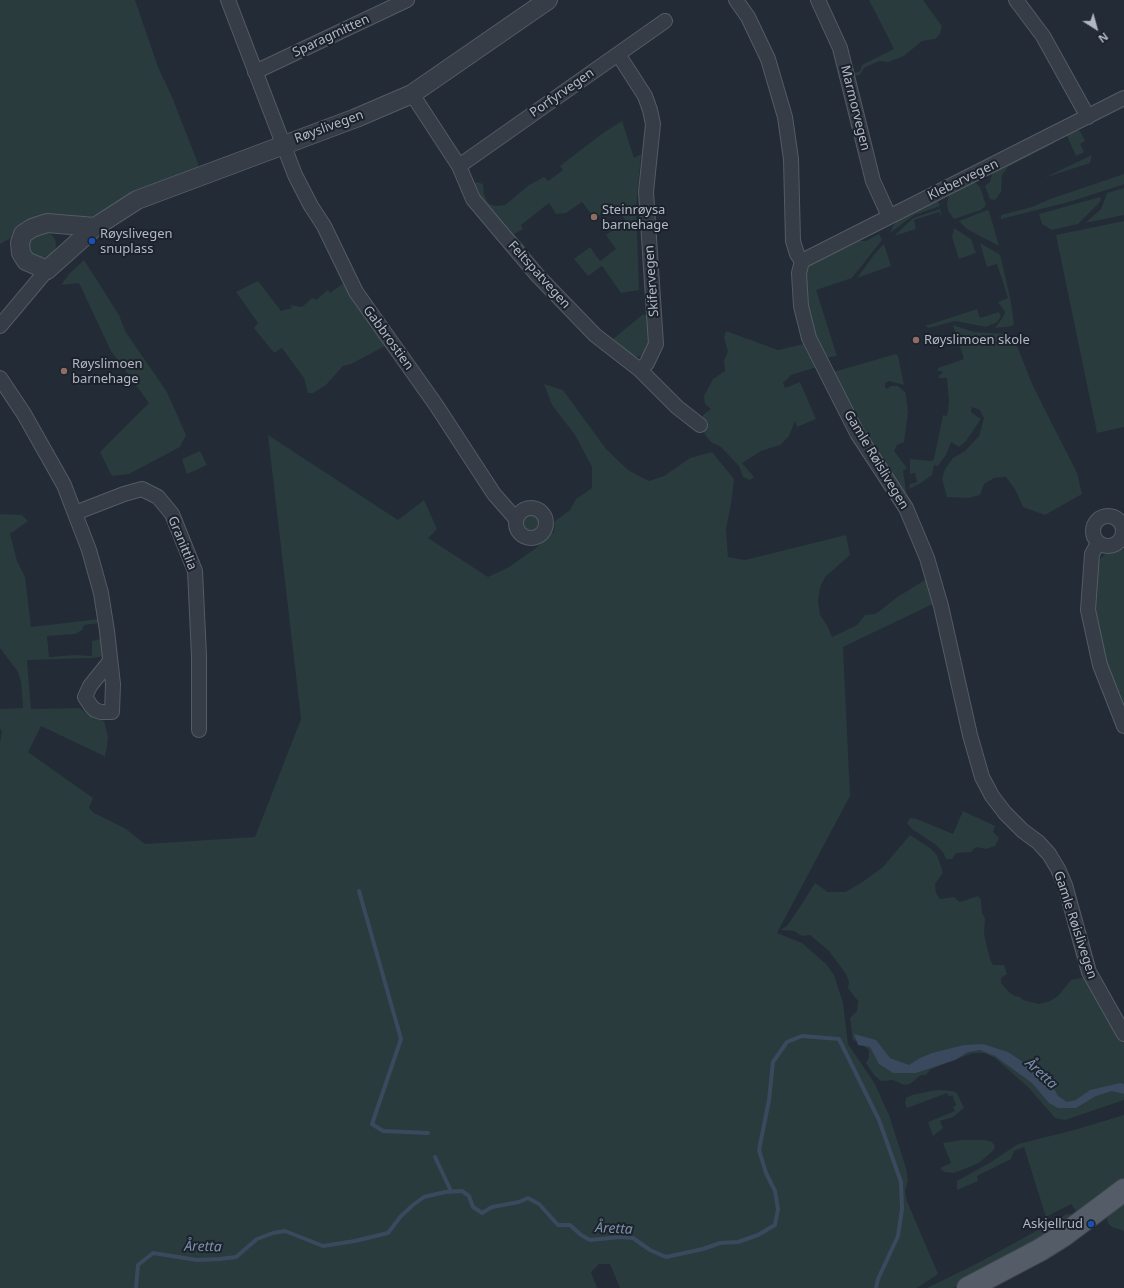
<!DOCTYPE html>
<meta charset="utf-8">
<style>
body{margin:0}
#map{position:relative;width:1124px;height:1288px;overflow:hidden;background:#232b36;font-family:"Noto Sans",sans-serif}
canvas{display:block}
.north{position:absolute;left:1076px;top:8px;width:40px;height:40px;-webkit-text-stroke:3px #1c222c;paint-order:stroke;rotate:143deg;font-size:11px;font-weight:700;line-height:16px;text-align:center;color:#b1b8c3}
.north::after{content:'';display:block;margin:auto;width:14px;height:18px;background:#b1b8c3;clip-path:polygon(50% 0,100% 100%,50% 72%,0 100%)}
</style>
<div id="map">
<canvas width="1124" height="1288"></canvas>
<div class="north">N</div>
</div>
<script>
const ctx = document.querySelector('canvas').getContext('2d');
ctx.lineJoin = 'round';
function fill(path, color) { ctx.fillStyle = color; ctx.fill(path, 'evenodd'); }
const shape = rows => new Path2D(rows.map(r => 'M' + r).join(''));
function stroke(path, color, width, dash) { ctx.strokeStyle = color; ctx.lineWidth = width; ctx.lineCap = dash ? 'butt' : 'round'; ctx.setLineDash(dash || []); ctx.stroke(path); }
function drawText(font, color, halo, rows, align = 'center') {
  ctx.font = font + ' "Noto Sans",sans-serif'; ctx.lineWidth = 4; ctx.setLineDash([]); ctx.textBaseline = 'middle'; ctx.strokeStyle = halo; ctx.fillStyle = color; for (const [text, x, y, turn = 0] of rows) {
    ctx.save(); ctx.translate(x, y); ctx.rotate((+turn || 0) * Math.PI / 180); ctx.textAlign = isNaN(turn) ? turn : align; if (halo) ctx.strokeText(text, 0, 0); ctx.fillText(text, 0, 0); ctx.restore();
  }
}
fill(shape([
 [0,0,135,0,158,67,172,97,199,166,194,171,117,203,91,217,20,226,13,231,11,238,0,244],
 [869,0,923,0,942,26,940,34,935,39,922,41,904,56,888,62,879,61,864,68,860,75,854,76,850,68,852,66,855,73,860,71,862,65,894,49],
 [622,121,634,158,641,154,636,208,639,290,621,293,602,266,588,276,574,259,590,247,600,261,616,249,606,235,626,221,614,205,595,219,582,202,566,213,556,214,549,203,521,225,523,229,514,234,525,246,522,248,484,207,473,184,477,182,483,184,484,195,488,203,494,206,505,205,529,185,544,177,548,181,563,170,560,166,603,133],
 [1073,129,1080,131,1085,141,1080,144,1084,152,1076,156,1067,136,1067,133],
 [1054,140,1054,143,1008,167,1002,175,1001,192,995,200,990,199,985,186,990,182,993,170],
 [1092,155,1090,163,1044,178],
 [1124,174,1124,184,1122,185,1069,202,1001,219,1001,215,1032,207,1050,199],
 [974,181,980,187,986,205,981,210,954,219,948,211,947,203,949,195,952,190],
 [1124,188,1124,215,1085,223,1101,209,1107,193],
 [1100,197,1101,200,1098,204,1078,224,1052,230,1042,224,1039,214],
 [935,201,938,202,940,206,914,215,890,233,893,226,897,221,910,213],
 [940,209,942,219,939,212,914,220,916,229,894,236,913,218],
 [987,210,989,211,999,246,967,229,959,221],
 [1124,221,1124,427,1097,433,1056,235],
 [954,228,971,239,976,253,959,259,952,237],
 '28 245a14 14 0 1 1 28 0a14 14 0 1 1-28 0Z',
 [879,234,882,240,852,278,816,290,837,356,826,358,805,312,806,270,811,264,853,241,866,241],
 [980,243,999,254,1001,258,1011,302,1014,325,1012,326,995,328,1003,317,1005,312,998,302,1008,298,997,264,987,267],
 [884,244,891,266,857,278,876,252],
 [84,260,119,315,125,331,167,392,186,435,180,447,129,474,112,476,100,452,149,403,111,351,79,283,61,285,69,274],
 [258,281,281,311,292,308,290,305,302,307,311,299,314,298,316,300,328,290,330,293,345,282,389,344,351,364,343,366,326,385,313,393,308,393,304,378,282,348,274,353,254,328,258,323,256,320,236,292],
 [977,309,980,318,999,312,1001,316,997,322,986,327,955,321,929,328,925,326],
 [648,314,651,341,643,356,634,357,612,340,642,315],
 [953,325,974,332,1008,334,1014,338,1033,386,1077,473,1082,494,1045,515,1023,507,1016,491,1006,477,994,478,984,484,980,495,968,498,947,497,942,479,945,469,953,458,965,451,979,436,984,418,980,410,972,407,971,412,981,419,966,441,959,447,951,442,946,455,938,466,934,465,932,475,921,483,909,489,910,484,917,482,915,473,910,474,910,459,932,461,934,459,943,415,947,416,949,403,947,378,939,378,939,375,942,374,942,371,938,371,938,368,964,359],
 [726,331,778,350,808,343,820,366,791,375,783,383,785,388,800,382,816,419,797,427,795,421,789,436,780,445,761,451,742,463,754,477,750,480,743,477,739,466,721,447,711,442,705,435,701,420,704,414,711,409,705,404,704,396,713,379,725,371,724,361,728,351,724,338],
 [896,354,898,356,904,385,889,381,885,383,885,387,887,389,891,386,898,386,905,392,906,396,908,412,904,442,897,445,894,451,907,468,903,471,906,491,905,500,870,447,833,372],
 [544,384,563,390,606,449,628,470,649,481,664,476,690,458,712,452,734,479,731,504,726,529,728,557,745,560,846,535,850,555,825,577,820,588,818,600,820,615,828,627,832,637,857,625,865,615,875,614,881,610,896,598,928,578,937,602,843,647,850,796,777,933,802,943,826,964,834,975,843,1003,848,1044,875,1084,889,1115,906,1168,908,1180,905,1191,907,1201,938,1274,917,1288,620,1288,610,1264,599,1264,591,1272,597,1288,0,1288,0,743,2,731,0,729,0,709,23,708,21,682,18,672,0,648,0,514,22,515,28,521,10,534,17,561,25,577,31,627,99,619,100,623,84,625,82,630,75,634,47,636,49,657,75,655,92,656,92,641,104,638,105,656,93,658,27,660,31,709,80,708,86,713,104,721,108,736,107,747,104,759,104,756,100,754,41,726,28,752,93,798,89,808,94,813,126,829,145,844,255,837,301,719,268,435,398,520,424,500,437,529,428,538,488,577,509,567,536,548,554,532,555,521,570,510,576,499,592,488,592,467,575,435,552,405],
 [200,451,207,465,187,474,182,459],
 '520 523a11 11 0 1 1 22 0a11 11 0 1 1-22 0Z',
 [1120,547,1124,550,1124,721,1117,703,1093,616,1096,563,1106,553],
 [963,811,995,826,993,832,999,838,995,846,986,849,976,847,971,852,956,853,952,859,946,859,943,852,936,845,912,829,907,823,910,818,917,819,953,834],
 [910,835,930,848,937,855,943,873,935,884,936,893,940,899,954,897,960,902,978,896,981,900,982,913,985,918,984,934,990,959,993,965,1004,965,1007,974,1001,978,1001,983,1010,993,1015,996,1020,997,1023,1000,1039,1004,1050,1001,1058,996,1071,980,1085,977,1124,1041,1124,1100,1065,1120,1055,1118,1029,1088,995,1058,984,1053,973,1053,946,1063,930,1070,926,1075,921,1075,910,1084,904,1085,893,1080,881,1081,874,1075,866,1063,869,1057,869,1050,860,1043,853,1040,850,1018,857,1011,858,1001,848,988,849,982,846,974,829,951,810,935,802,936,794,931,780,930,787,926,798,910,815,883,828,892,845,892,861,883,883,867],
 [936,1090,953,1091,957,1093,964,1108,953,1117,940,1121,943,1128,933,1136,928,1122,955,1111,953,1107,956,1105,952,1095,949,1097,947,1093,907,1108,905,1103,906,1098,912,1095],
 [1124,1115,1124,1180,1092,1206,1047,1239,1008,1262,953,1288,927,1288,978,1263,1067,1214,1079,1215,1071,1204,1046,1217,1024,1147,1014,1151,1011,1159,977,1176,978,1181,957,1190,957,1181,991,1162,1018,1144,1074,1130],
 [962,1140,985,1140,992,1142,995,1146,994,1150,980,1162,972,1166,954,1173,944,1172,940,1168,951,1163,943,1143],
 [1124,1201,1124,1231,1112,1227,1108,1223,1107,1218]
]), '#293b3c');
fill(shape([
 [854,1034,876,1040,890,1058,909,1065,920,1058,932,1053,964,1045,983,1044,1008,1052,1023,1062,1037,1076,1051,1084,1058,1096,1067,1102,1076,1100,1090,1090,1120,1083,1124,1084,1124,1094,1112,1091,1096,1096,1076,1108,1058,1108,1049,1103,1032,1083,1010,1067,995,1056,980,1050,968,1052,955,1060,916,1073,893,1073,879,1064,870,1047,858,1045]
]), '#3a495e');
stroke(shape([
 [359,891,401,1039,372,1124,383,1131,428,1133],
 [435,1157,451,1191],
 [136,1288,138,1265,153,1253,197,1260,220,1259,236,1257,257,1239,273,1233,285,1231,323,1246,355,1241,388,1233,401,1216,413,1205,424,1197,445,1192,462,1191,469,1196,473,1207,482,1213,492,1207,519,1202,528,1198,539,1204,558,1225,570,1225,581,1235,590,1240,620,1237,633,1238,650,1250,666,1257,703,1249,720,1243,738,1242,758,1235,775,1225,778,1209,775,1191,766,1173,759,1150,769,1100,773,1062,787,1042,802,1036,839,1039,879,1120,901,1182,902,1209,898,1236,878,1279,876,1288]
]), '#3a495e', 4);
const minor = shape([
 [228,0,295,175,311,206,324,226,356,292,436,405,494,494,516,519],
 [736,0,748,17,768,59,785,117,791,159,793,241,797,254,802,261,799,273,801,306,809,338,857,433,906,508,927,558,941,606,970,735,982,777,992,796,1005,813,1023,831,1038,842,1049,854,1058,869,1065,885,1089,972,1124,1034],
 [818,0,840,48,873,181,889,216],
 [1016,0,1043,36,1088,117],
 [618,54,645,96,650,110,653,124,646,192,656,344,647,363,640,370],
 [255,72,407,0],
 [412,94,459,166,473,199,538,276,595,335,640,370,677,407,700,425],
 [459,166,665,21],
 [802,261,1124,98],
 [0,326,47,270],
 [0,378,24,414,64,485,89,550,101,593,107,631,113,684,112,712,101,712,95,710,91,706,85,697,90,686,110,661],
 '516 523a15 15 0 1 1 30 0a15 15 0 1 1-30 0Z',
 [75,513,124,494,142,489,158,497,172,514,195,571,199,656,199,730],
 '1093 531a15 15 0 1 1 30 0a15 15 0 1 1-30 0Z',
 [1098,543,1092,554,1088,610,1100,665,1124,726]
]);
const tertiary = shape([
 [95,227,47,223,32,228,23,234,20,243,21,253,26,261,47,270,95,227,137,200,356,118,412,94,548,0]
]);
const primary = shape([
 [968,1288,1040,1250,1064,1235,1124,1190]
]);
stroke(minor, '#545b65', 16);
stroke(tertiary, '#545b65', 20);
stroke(primary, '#404650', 24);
stroke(minor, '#363d47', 14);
stroke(tertiary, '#363d47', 18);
stroke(primary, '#545c67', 22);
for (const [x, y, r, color] of [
 [594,217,4,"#8d6e63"],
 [92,241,4,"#1a4fb4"],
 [916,340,4,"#8d6e63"],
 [64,371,4,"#8d6e63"],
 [1091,1224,4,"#1a4fb4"]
]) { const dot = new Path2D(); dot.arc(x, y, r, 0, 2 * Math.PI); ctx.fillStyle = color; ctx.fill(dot); stroke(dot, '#1c222c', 1.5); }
drawText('13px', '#b1b8c3', '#1c222c', [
 ["Sparagmitten",331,36,-25],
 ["Porfyrvegen",562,93,-35],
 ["Marmorvegen",855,108,76],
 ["Røyslivegen",329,127,-20],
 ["Klebervegen",963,180,-26],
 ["Feltspatvegen",539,275,48],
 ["Skifervegen",652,281,-94],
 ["Gabbrostien",388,338,54],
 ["Gamle Røislivegen",876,460,59],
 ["Granittlia",182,543,68],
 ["Gamle Røislivegen",1075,925,72]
]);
drawText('13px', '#b1b8c3', '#1c222c', [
 ["Steinrøysa",602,210],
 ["barnehage",602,225],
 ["Røyslivegen",100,234],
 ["snuplass",100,249],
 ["Røyslimoen skole",924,340],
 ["Røyslimoen",72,364],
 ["barnehage",72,379],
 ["Askjellrud",1083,1224,"right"]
], 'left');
drawText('italic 14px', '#7c8fa9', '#1c222c', [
 ["Åretta",1041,1074,43],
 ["Åretta",614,1229,3],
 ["Åretta",203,1247,1]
]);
</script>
